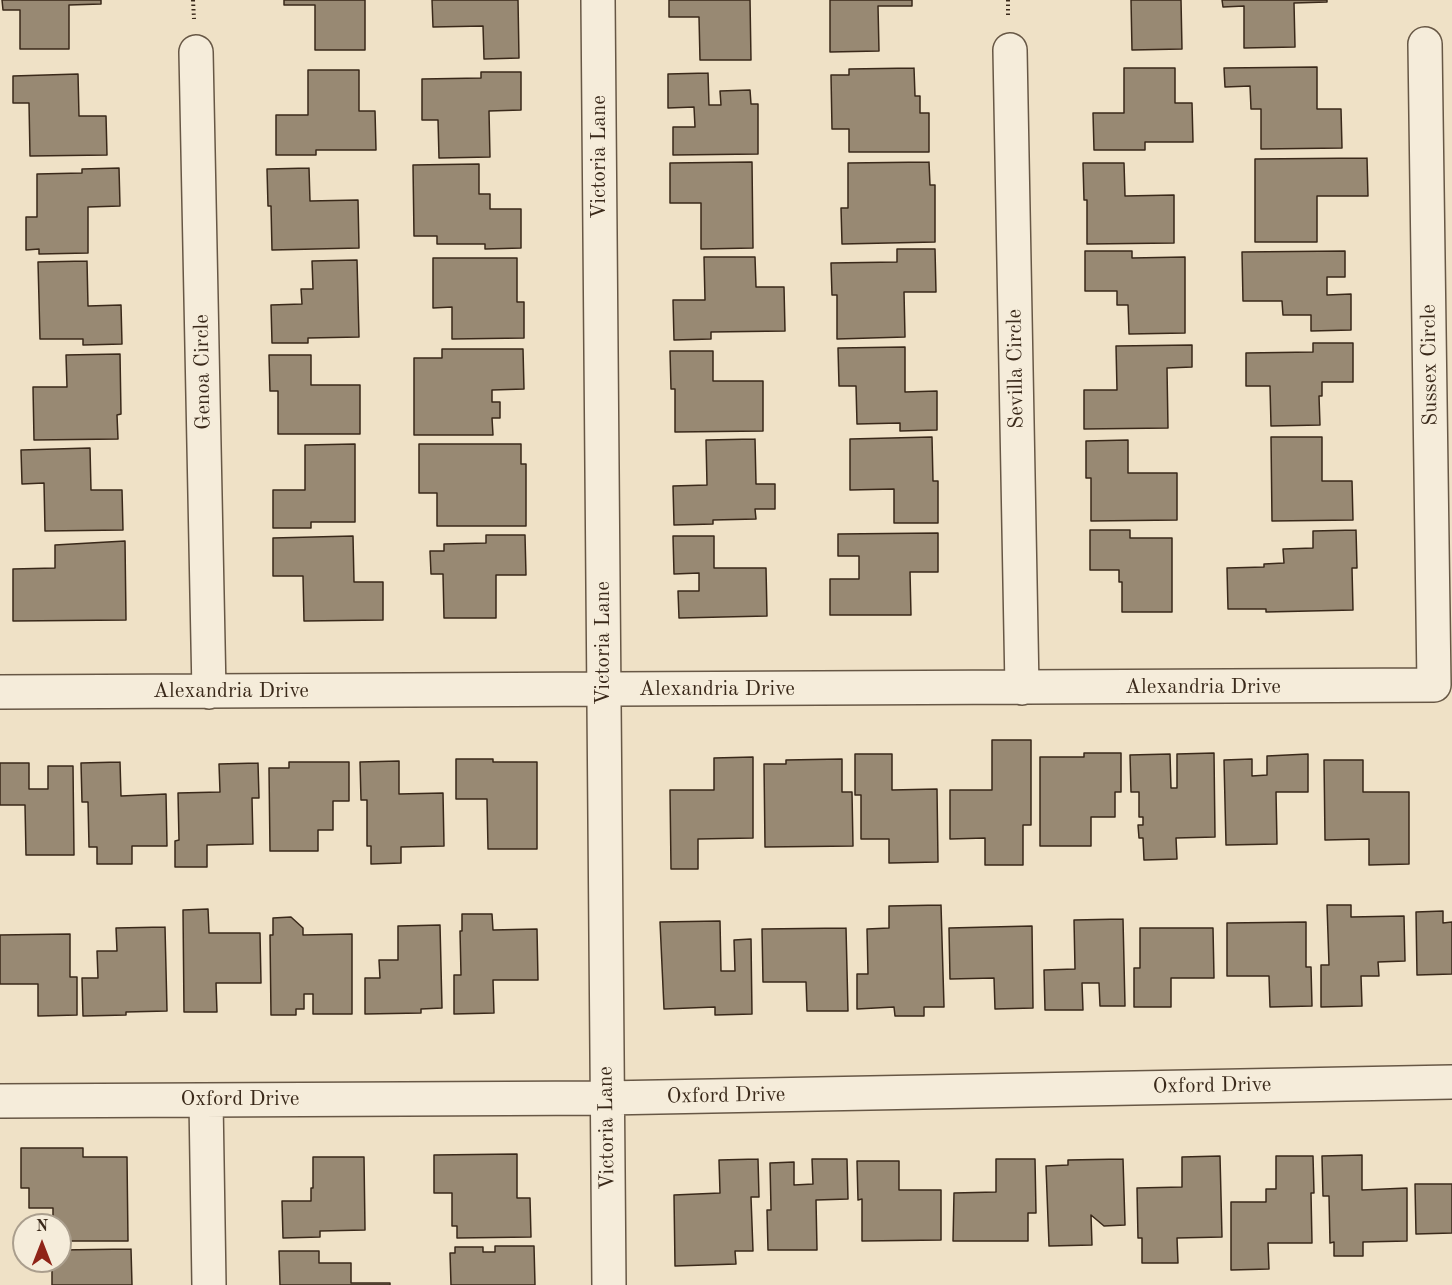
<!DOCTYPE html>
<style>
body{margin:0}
#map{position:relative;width:1452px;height:1285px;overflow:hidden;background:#efe1c6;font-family:"Old Standard TT",serif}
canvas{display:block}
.north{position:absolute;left:12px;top:1213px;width:60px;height:60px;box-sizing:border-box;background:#f5ecda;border:2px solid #aa9e8d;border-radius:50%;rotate:0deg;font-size:16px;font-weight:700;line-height:24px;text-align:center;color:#3a291a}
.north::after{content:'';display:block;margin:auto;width:21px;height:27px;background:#8f2418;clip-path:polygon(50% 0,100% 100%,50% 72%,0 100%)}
</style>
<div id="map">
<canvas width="1452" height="1285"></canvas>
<div class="north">N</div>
</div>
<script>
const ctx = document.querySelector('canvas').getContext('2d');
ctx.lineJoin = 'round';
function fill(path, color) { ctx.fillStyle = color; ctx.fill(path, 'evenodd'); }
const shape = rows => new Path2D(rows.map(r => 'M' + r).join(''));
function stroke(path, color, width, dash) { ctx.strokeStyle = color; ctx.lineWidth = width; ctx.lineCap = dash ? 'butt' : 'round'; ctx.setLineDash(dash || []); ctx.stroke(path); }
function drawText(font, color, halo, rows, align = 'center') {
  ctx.font = font + ' "Old Standard TT",serif'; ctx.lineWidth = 5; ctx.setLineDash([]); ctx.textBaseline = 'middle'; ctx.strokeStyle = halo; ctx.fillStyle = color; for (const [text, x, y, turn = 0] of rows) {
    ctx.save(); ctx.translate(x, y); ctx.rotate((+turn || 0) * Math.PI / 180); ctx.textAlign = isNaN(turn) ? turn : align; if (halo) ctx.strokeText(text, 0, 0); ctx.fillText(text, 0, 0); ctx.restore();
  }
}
const building = shape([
 [2,0,101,0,101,4,69,5,69,49,20,49,20,10,3,10,2,0],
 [284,0,365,0,365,50,315,50,315,5,284,5,284,0],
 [432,0,518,0,519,58,484,59,483,26,433,27,432,0],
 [669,0,750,0,751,60,700,60,699,17,669,17,669,0],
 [830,0,912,0,912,6,878,6,879,51,830,52,830,0],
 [1131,0,1181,0,1182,49,1132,50,1131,0],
 [1222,0,1327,0,1327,2,1294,3,1295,47,1244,48,1244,6,1223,7,1222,0],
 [1317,67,1317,109,1341,109,1342,148,1261,149,1261,109,1251,109,1250,86,1225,87,1224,68,1317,67],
 [914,68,915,96,920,96,920,113,929,113,929,152,849,152,849,129,832,129,831,75,849,75,849,69,914,68],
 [1124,68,1175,68,1175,103,1192,103,1193,142,1145,142,1145,150,1094,150,1093,113,1124,113,1124,68],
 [308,70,359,70,359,111,375,111,376,150,316,150,316,155,276,155,276,115,308,115,308,70],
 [481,72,521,72,521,110,489,111,490,157,439,158,438,120,422,120,422,79,481,78,481,72],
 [708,73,709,105,721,105,720,91,750,90,751,104,758,104,758,154,673,155,673,127,695,127,694,107,668,108,668,74,708,73],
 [78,74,79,116,106,116,107,155,30,156,29,103,13,103,13,76,78,74],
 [1367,158,1368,196,1317,196,1317,242,1255,242,1255,159,1367,158],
 [752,162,753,248,701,249,701,203,670,203,670,163,752,162],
 [929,162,930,185,935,185,935,242,842,244,841,208,848,208,848,163,929,162],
 [1083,163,1124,163,1125,196,1174,195,1174,243,1087,244,1087,200,1084,200,1083,163],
 [479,164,479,194,490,194,490,209,521,209,521,248,485,249,485,244,437,244,437,236,414,236,413,165,479,164],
 [119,168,120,206,88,207,88,253,39,254,39,249,26,250,26,217,37,217,37,174,82,173,82,169,119,168],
 [309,168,310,201,358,200,359,248,272,250,271,206,268,206,267,169,309,168],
 [897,249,935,249,936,292,904,292,905,337,837,339,837,295,832,295,831,263,897,262,897,249],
 [1085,251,1132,251,1132,258,1185,257,1185,333,1129,334,1128,305,1117,305,1117,291,1085,291,1085,251],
 [1345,251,1345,277,1327,277,1327,295,1351,294,1351,330,1311,331,1311,315,1283,315,1282,301,1243,301,1242,252,1345,251],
 [704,257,755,257,756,287,784,287,785,331,711,332,711,339,674,340,673,300,705,300,704,257],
 [433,258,517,258,517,302,524,302,524,338,452,339,452,307,433,308,433,258],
 [357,260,359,337,308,338,308,343,272,343,271,305,302,304,301,289,313,289,312,261,357,260],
 [87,261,88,306,121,305,122,344,83,345,83,339,40,339,38,262,87,261],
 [1313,343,1353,343,1353,382,1322,382,1322,396,1319,396,1320,425,1271,426,1270,386,1246,386,1246,353,1313,352,1313,343],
 [1192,345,1192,367,1167,368,1168,428,1084,429,1084,390,1117,390,1116,346,1192,345],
 [905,347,905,392,937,391,937,430,900,431,900,423,857,424,856,386,839,386,838,348,905,347],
 [442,349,523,349,524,389,492,390,492,402,500,402,500,418,492,418,493,435,414,435,414,358,442,358,442,349],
 [670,351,713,351,713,381,763,381,763,431,675,432,675,389,671,389,670,351],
 [120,354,121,414,117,415,118,439,34,440,33,387,67,387,66,355,120,354],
 [269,355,311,355,311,385,360,385,360,434,278,434,278,391,270,391,269,355],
 [932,437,933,481,938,481,938,523,894,523,894,489,850,490,850,439,932,437],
 [1271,437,1322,437,1322,481,1352,481,1353,520,1272,521,1271,437],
 [755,439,756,484,775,484,775,509,755,509,756,519,713,520,713,524,674,525,673,486,707,485,706,440,755,439],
 [1128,440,1128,473,1177,473,1177,520,1091,521,1091,478,1086,478,1086,441,1128,440],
 [355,444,355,522,311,522,311,528,273,528,273,490,305,490,305,445,355,444],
 [419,444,521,444,521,464,526,464,526,526,437,526,437,493,419,493,419,444],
 [90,448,91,490,122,490,123,530,45,531,44,483,22,484,21,450,90,448],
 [1090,530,1130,530,1130,538,1172,538,1172,612,1122,612,1122,582,1119,582,1119,570,1090,570,1090,530],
 [1356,530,1357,568,1352,568,1353,610,1266,612,1266,609,1228,609,1227,568,1264,567,1264,564,1284,563,1283,549,1313,548,1313,531,1356,530],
 [938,533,938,572,910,572,911,615,830,615,830,579,859,579,859,556,838,556,838,534,938,533],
 [486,535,525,535,526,575,496,575,496,618,444,618,443,574,431,574,430,551,444,551,444,544,486,543,486,535],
 [353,536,354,582,383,582,383,620,304,621,303,576,273,576,273,538,353,536],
 [673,536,714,536,714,568,766,568,767,616,679,618,678,591,699,591,699,573,674,574,673,536],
 [125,541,126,620,13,621,13,569,55,568,55,545,125,541],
 [992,740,1031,740,1031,825,1023,825,1023,865,985,865,985,838,950,839,950,790,992,790,992,740],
 [1084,753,1121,753,1121,792,1115,792,1115,817,1091,817,1091,846,1040,846,1040,757,1084,757,1084,753],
 [1214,753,1215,837,1176,838,1177,859,1144,860,1143,838,1139,838,1138,825,1143,825,1143,817,1139,817,1139,792,1131,792,1130,755,1170,754,1171,788,1177,788,1177,754,1214,753],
 [855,754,892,754,892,790,937,789,938,862,889,863,889,839,861,839,861,795,855,795,855,754],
 [1308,754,1308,792,1276,792,1277,844,1226,845,1224,760,1252,759,1252,776,1267,775,1267,756,1308,754],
 [753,757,753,838,698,839,698,869,671,869,670,790,714,790,714,758,753,757],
 [456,759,493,759,493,762,537,762,537,849,488,849,487,799,456,799,456,759],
 [842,759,842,792,852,792,853,846,765,847,764,764,786,764,786,760,842,759],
 [1324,760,1363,760,1363,792,1409,792,1409,864,1369,865,1369,839,1325,840,1324,760],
 [399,761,399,794,443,793,444,846,401,847,401,863,371,864,371,846,367,846,367,800,361,800,360,762,399,761],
 [120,762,121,796,166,794,167,846,132,846,132,864,97,864,97,847,89,847,88,802,82,802,81,763,120,762],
 [289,762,349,762,349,801,333,801,333,830,318,830,318,851,270,851,269,768,289,768,289,762],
 [0,763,29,763,29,789,48,789,48,766,73,766,74,855,26,855,25,805,0,805,0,763],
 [258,763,259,798,252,798,253,844,207,845,207,867,175,867,175,841,179,840,178,793,220,792,219,764,258,763],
 [941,905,944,1007,924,1007,924,1016,895,1016,894,1007,857,1009,857,974,868,974,867,929,889,928,889,906,941,905],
 [1327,905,1351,905,1351,917,1404,916,1405,961,1378,962,1379,976,1361,976,1362,1006,1321,1007,1321,965,1329,965,1327,905],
 [208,909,209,933,260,933,261,983,216,983,217,1012,184,1012,183,910,208,909],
 [1443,911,1443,923,1452,922,1452,974,1417,975,1416,912,1443,911],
 [462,914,492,914,493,930,537,929,538,980,493,980,494,1013,454,1014,454,975,461,975,460,931,462,931,462,914],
 [291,917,303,928,303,935,352,934,352,1014,313,1014,313,994,304,994,304,1009,296,1009,296,1015,271,1015,270,935,273,935,273,918,291,917],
 [1123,919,1125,1006,1100,1006,1099,983,1082,983,1083,1010,1045,1010,1044,970,1075,969,1074,920,1123,919],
 [720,921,721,971,735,971,734,940,751,939,752,1014,715,1015,715,1007,664,1009,660,922,720,921],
 [1306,922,1306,967,1311,967,1312,1006,1270,1007,1269,976,1227,976,1227,923,1306,922],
 [440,925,442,1008,421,1009,421,1013,365,1014,365,978,380,978,379,960,398,960,398,926,440,925],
 [1032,926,1033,1008,995,1009,994,978,950,979,949,928,1032,926],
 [165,927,167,1011,126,1012,126,1015,83,1016,82,978,98,978,97,951,117,951,116,928,165,927],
 [846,928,848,1011,807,1011,806,982,763,982,762,929,846,928],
 [1140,928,1213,928,1214,978,1171,978,1171,1007,1134,1007,1134,968,1140,968,1140,928],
 [70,934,70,977,77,977,77,1015,38,1016,38,984,0,984,0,935,70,934],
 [21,1148,83,1148,83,1157,127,1157,128,1241,60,1241,60,1225,53,1225,53,1208,29,1208,29,1188,21,1188,21,1148],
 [517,1154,517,1198,530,1198,531,1237,457,1238,457,1226,452,1226,452,1193,434,1193,434,1155,517,1154],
 [1362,1155,1362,1190,1407,1188,1407,1241,1363,1242,1363,1256,1334,1256,1334,1242,1330,1243,1329,1196,1323,1196,1322,1156,1362,1155],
 [1220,1156,1222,1237,1177,1238,1178,1263,1142,1263,1142,1238,1138,1238,1137,1188,1182,1187,1182,1157,1220,1156],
 [1276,1156,1313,1156,1314,1193,1311,1193,1312,1243,1268,1243,1269,1269,1231,1270,1231,1202,1266,1202,1266,1189,1276,1189,1276,1156],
 [313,1157,364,1157,365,1230,320,1231,320,1237,283,1238,282,1201,311,1201,311,1188,313,1188,313,1157],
 [758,1159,759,1197,751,1197,753,1251,735,1251,736,1264,675,1266,674,1195,720,1193,719,1160,758,1159],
 [812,1159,847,1159,848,1199,816,1200,817,1250,768,1250,767,1210,771,1210,770,1163,794,1162,794,1185,813,1184,812,1159],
 [996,1159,1035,1159,1036,1213,1028,1213,1028,1241,953,1241,954,1193,996,1192,996,1159],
 [1123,1159,1125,1225,1104,1226,1091,1215,1092,1245,1049,1246,1046,1166,1068,1165,1068,1160,1123,1159],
 [857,1161,899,1161,899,1190,941,1190,941,1240,862,1241,862,1199,858,1200,857,1161],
 [1415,1184,1452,1184,1452,1233,1416,1234,1415,1184],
 [495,1246,534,1246,535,1285,451,1285,450,1253,455,1253,455,1247,483,1247,483,1252,495,1252,495,1246],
 [131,1249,132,1285,52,1285,52,1261,60,1261,60,1250,131,1249],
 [279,1251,319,1251,319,1263,351,1263,351,1283,390,1283,390,1285,280,1285,279,1251]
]);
fill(building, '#988973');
stroke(building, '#3a291a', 1.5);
const minor = shape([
 [598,0,609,1285],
 [1010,50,1022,688],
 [196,52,209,692],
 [0,692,1434,685,1425,44],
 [206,1100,209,1285],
 [0,1101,606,1098,1452,1082]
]);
stroke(minor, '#675745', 36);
stroke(shape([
 [193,0,194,19],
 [1008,0,1008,17]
]), '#3a291a', 4, [1.5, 3]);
stroke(minor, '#f5ecda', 33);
drawText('21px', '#3a291a', '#f5ecda', [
 ["Victoria Lane",599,157,-90],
 ["Sussex Circle",1430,365,-91],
 ["Sevilla Circle",1016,369,-91],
 ["Genoa Circle",203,372,-91],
 ["Victoria Lane",603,643,-90],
 ["Alexandria Drive",1203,687],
 ["Alexandria Drive",717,689],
 ["Alexandria Drive",231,691],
 ["Oxford Drive",1212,1086,-1],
 ["Oxford Drive",726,1096,-1],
 ["Oxford Drive",240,1099],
 ["Victoria Lane",607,1128,-91]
]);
</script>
